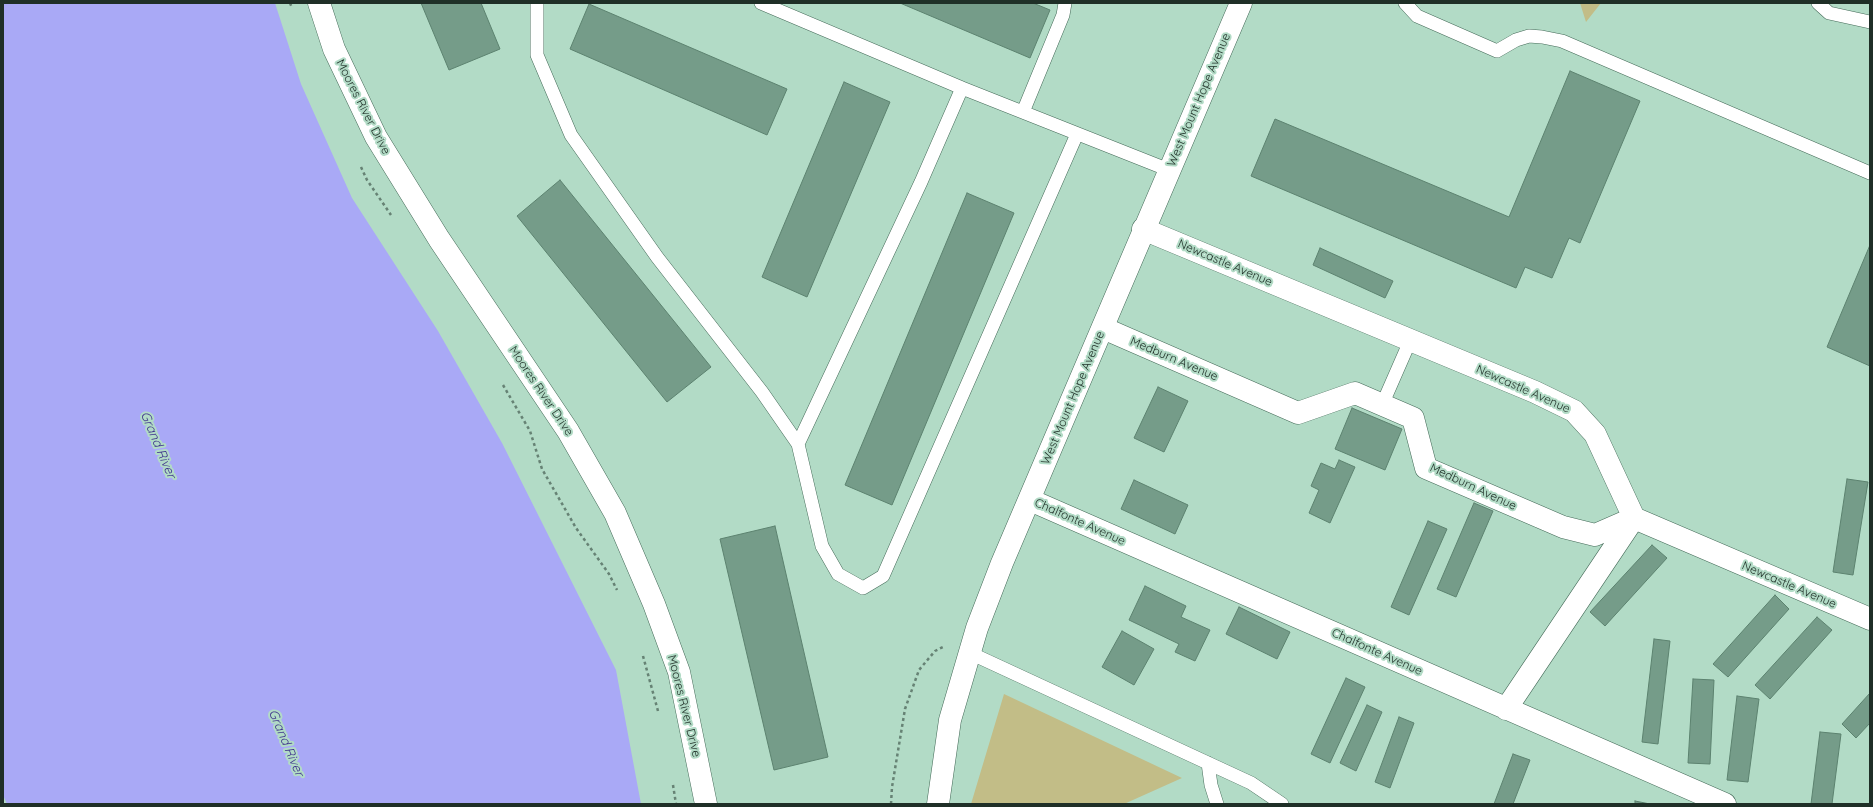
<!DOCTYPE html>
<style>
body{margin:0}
#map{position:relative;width:1873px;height:807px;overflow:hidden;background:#b2dbc6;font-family:Quicksand,sans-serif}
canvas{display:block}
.frame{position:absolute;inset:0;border:4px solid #1f2f27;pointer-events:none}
</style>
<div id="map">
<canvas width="1873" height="807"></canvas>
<div class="frame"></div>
</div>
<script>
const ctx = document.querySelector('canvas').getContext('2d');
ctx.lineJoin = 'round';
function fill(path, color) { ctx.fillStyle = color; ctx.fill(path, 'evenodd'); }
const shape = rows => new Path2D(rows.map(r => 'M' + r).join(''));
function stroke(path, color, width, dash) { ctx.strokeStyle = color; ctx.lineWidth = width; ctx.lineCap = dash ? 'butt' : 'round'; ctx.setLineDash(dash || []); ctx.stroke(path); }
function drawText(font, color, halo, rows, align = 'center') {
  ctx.font = font + ' Quicksand,sans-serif'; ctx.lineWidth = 4; ctx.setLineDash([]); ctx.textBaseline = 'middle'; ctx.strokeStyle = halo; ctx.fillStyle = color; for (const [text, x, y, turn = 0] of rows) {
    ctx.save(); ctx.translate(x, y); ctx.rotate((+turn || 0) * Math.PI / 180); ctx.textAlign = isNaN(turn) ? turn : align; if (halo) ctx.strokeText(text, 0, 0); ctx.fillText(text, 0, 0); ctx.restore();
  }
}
fill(shape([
 [1580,3,1601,3,1586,22],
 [1004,694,1182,778,1124,804,971,804]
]), '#c2bd87');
fill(shape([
 [3,3,275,3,301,84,352,198,438,331,502,443,616,670,641,804,7,804,3,795]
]), '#a9a9f6');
const building = shape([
 [421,3,481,3,500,49,449,70,421,3],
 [900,3,1033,3,1050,10,1030,58,900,3],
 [589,4,787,89,767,135,570,49,589,4],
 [1570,71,1640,101,1580,243,1569,238,1552,278,1525,267,1516,288,1251,176,1275,119,1509,217,1570,71],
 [844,82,890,102,807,297,762,277,844,82],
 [560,180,711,367,667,402,517,216,560,180],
 [967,193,1014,213,892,505,845,485,967,193],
 [1870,245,1870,366,1827,347,1870,245],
 [1320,248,1393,281,1385,298,1313,265,1320,248],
 [1158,387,1188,401,1164,452,1134,438,1158,387],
 [1352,408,1402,429,1385,470,1335,449,1352,408],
 [1339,460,1355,467,1330,523,1309,513,1319,490,1311,486,1321,463,1335,469,1339,460],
 [1847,479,1868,482,1853,575,1833,572,1847,479],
 [1134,480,1188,505,1175,534,1121,509,1134,480],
 [1474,503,1493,511,1456,597,1437,589,1474,503],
 [1428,521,1447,529,1409,615,1391,607,1428,521],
 [775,526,828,757,774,770,720,539,775,526],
 [1652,545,1667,558,1605,626,1590,612,1652,545],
 [1145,586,1186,606,1181,617,1210,630,1195,661,1175,652,1179,644,1129,620,1145,586],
 [1775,595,1789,609,1728,677,1713,664,1775,595],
 [1239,607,1290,632,1277,659,1226,634,1239,607],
 [1817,617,1832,630,1770,699,1755,685,1817,617],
 [1122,631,1154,649,1134,685,1102,667,1122,631],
 [1654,639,1670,641,1658,744,1642,742,1654,639],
 [1346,678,1365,687,1330,763,1311,754,1346,678],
 [1693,679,1714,680,1710,764,1688,763,1693,679],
 [1870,693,1870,723,1856,738,1842,724,1870,693],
 [1737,696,1759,699,1748,782,1727,780,1737,696],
 [1367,705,1382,712,1356,771,1340,763,1367,705],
 [1399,717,1414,723,1390,788,1375,782,1399,717],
 [1820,732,1841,734,1832,804,1811,804,1820,732],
 [1513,754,1530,760,1513,804,1494,804,1513,754],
 [1635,801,1650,804,1635,804,1635,801]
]);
fill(building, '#759c89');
stroke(building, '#5c826f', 1);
const service = shape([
 [537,3,537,55,571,135,657,257,762,392,798,444,921,182,962,88],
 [761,3,962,88,1169,170],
 [1405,3,1417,16,1497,51,1516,40,1529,36,1542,37,1562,41,1870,173],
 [1818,3,1829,13,1870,22],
 [1023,112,1063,15,1065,3],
 [1382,405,1410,341],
 [798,444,822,546,838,574,863,588,883,576,1077,134],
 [970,653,1251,783,1282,804],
 [1208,763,1211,785,1217,804]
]);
const minor = shape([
 [319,3,334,49,376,137,439,239,568,431,615,513,654,604,679,672,706,804],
 [1143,229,1535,392,1574,411,1595,434,1634,518,1870,619],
 [1103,328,1298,413,1355,393,1413,418,1426,468,1563,527,1595,535,1634,518],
 [1030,500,1725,804],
 [1506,709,1634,518]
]);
const tertiary = shape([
 [938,804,950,720,977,628,1002,563,1241,3]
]);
stroke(service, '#456b59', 14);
stroke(minor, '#456b59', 23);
stroke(tertiary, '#456b59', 23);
stroke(shape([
 [290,3,292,8],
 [361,167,367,180,391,215],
 [503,385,530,431,542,469,576,528,609,574,617,590],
 [643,656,658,711],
 [673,785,676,804],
 [891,804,892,787,905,709,919,670,935,651,943,647]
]), '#668274', 2.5, [3, 3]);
stroke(service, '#fff', 13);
stroke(minor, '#fff', 22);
stroke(tertiary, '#fff', 22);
drawText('12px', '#1f2f27', '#b2dbc6', [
 ["West Mount Hope Avenue",1199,100,-67],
 ["Moores River Drive",363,107,63],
 ["Newcastle Avenue",1225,263,23],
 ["Medburn Avenue",1174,359,23],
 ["Newcastle Avenue",1523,389,24],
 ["Moores River Drive",541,391,56],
 ["West Mount Hope Avenue",1073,398,-67],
 ["Medburn Avenue",1473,487,25],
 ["Chalfonte Avenue",1080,522,24],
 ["Newcastle Avenue",1789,585,23],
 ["Chalfonte Avenue",1377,652,24],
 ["Moores River Drive",684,706,76]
]);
drawText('italic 13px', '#40368d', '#b2dbc6', [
 ["Grand River",158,445,67],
 ["Grand River",286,743,67]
]);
</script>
